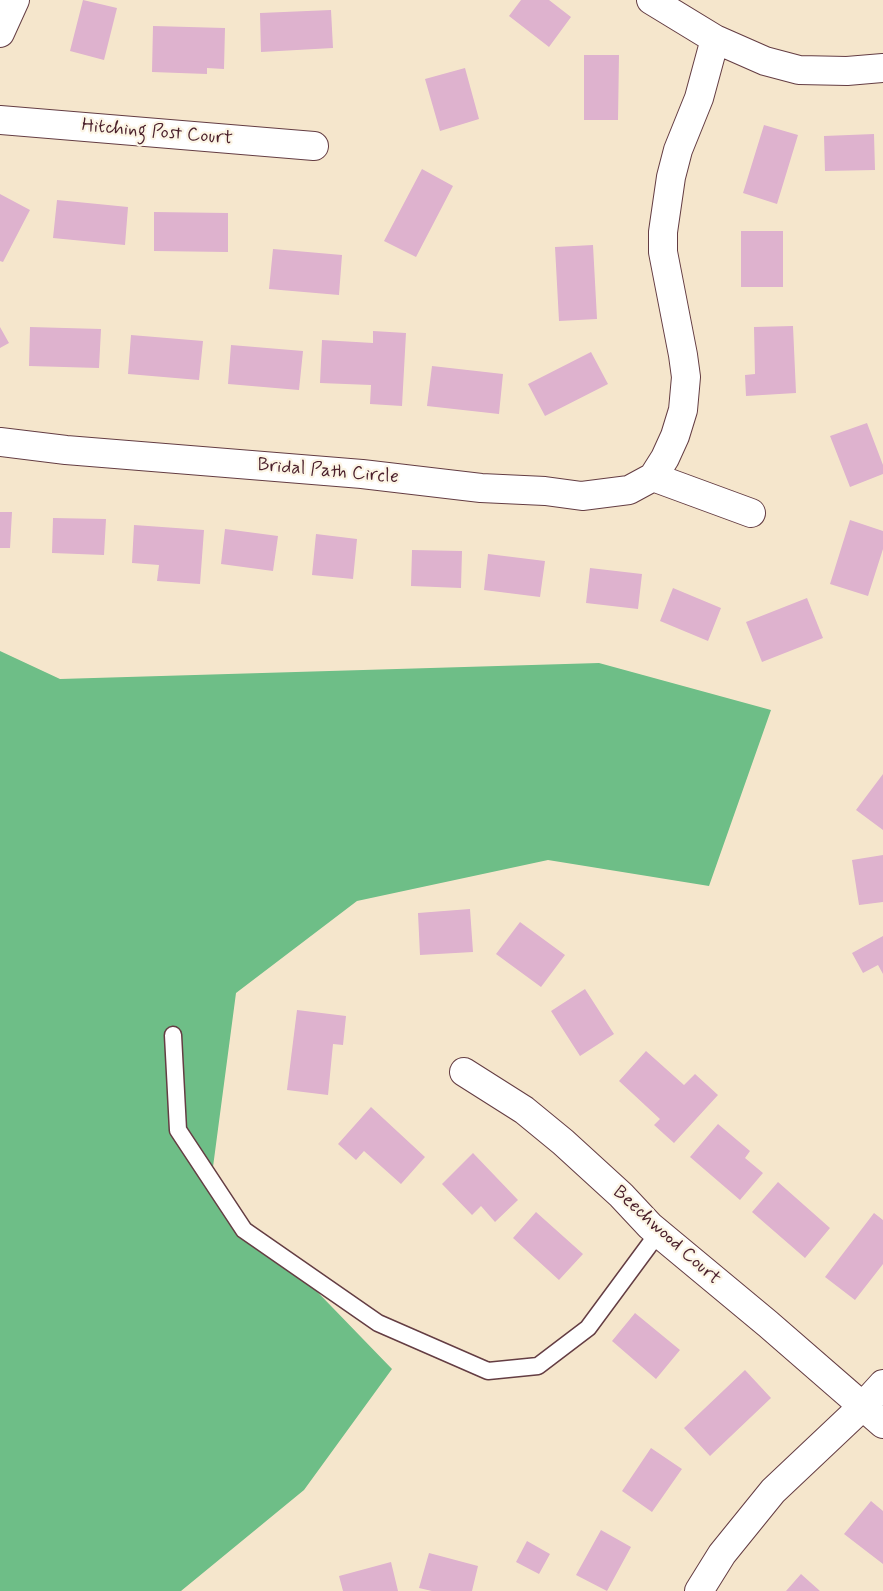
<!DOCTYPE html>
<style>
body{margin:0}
canvas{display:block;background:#f5e6cc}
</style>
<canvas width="883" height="1591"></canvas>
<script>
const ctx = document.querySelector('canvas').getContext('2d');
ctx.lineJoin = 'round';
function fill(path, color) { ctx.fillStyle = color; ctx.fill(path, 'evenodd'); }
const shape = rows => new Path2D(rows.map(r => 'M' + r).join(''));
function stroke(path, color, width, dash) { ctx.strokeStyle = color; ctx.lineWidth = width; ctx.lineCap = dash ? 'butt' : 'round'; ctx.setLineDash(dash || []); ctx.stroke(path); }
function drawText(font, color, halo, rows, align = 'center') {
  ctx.font = font + ' Mynerve,sans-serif'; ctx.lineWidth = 4.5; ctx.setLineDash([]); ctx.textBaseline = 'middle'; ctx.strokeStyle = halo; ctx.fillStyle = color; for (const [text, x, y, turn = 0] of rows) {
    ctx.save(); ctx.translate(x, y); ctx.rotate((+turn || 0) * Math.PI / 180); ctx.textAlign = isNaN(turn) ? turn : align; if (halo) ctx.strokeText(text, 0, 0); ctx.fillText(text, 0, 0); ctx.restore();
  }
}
fill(shape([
 [0,651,60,679,599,663,771,710,709,886,548,860,357,901,236,993,211,1182,392,1369,304,1490,181,1591,0,1591]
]), '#6ebe87');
fill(shape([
 [83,0,117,8,104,60,70,51],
 [521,0,549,0,571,17,549,47,509,16],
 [331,10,333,48,261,52,260,13],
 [153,26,225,28,224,69,207,68,207,74,152,72],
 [584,55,619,55,618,120,584,120],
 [465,68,479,119,440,131,425,79],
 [764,125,798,135,777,204,743,193],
 [874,134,875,170,825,171,824,136],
 [422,169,453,186,416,257,384,241],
 [0,194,30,210,3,262,0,261],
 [57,200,128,207,125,245,53,238],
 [154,212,228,213,228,252,154,251],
 [741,231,783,231,783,287,741,287],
 [593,245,597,319,559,321,555,247],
 [273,249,342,255,339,295,269,289],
 [793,326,796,393,746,396,745,375,755,374,754,327],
 [0,327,9,343,0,348],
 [30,327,101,329,99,368,29,366],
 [373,331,406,333,402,406,370,404,371,385,320,383,322,340,373,343],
 [131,335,203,341,199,380,128,374],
 [231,345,303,351,299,390,228,384],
 [591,352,608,384,545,416,528,384],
 [432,366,503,374,499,414,427,406],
 [867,423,883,465,883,474,850,487,830,436],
 [0,512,12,512,10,548,0,548],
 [53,518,106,519,104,555,52,553],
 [850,520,883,531,883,549,868,596,830,584],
 [134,525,204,530,200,584,157,581,159,565,132,563],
 [225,529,278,536,273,571,221,564],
 [316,534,357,539,353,579,312,575],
 [412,550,462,551,461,588,411,586],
 [488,554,545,561,540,597,484,590],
 [590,568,642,574,638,609,586,603],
 [673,588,721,608,708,641,660,621],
 [807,598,823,638,762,662,746,622],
 [883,774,883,830,856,810],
 [883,855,883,902,859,905,852,860],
 [470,909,473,952,420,955,418,913],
 [520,922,565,955,541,987,496,954],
 [883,936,883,974,878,965,863,973,852,953],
 [585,989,614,1034,580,1056,551,1011],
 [297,1010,346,1016,343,1045,333,1044,328,1095,287,1090],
 [646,1051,684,1085,695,1074,718,1095,674,1143,654,1125,660,1119,619,1081],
 [371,1107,425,1157,401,1184,364,1151,356,1160,338,1144],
 [718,1124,750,1151,745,1158,763,1173,740,1200,690,1157],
 [473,1153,518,1200,495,1222,481,1206,472,1215,442,1184],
 [778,1182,830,1228,805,1258,752,1212],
 [536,1212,583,1254,559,1280,513,1238],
 [874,1213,883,1220,883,1264,855,1300,825,1277],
 [635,1313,680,1350,656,1379,612,1341],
 [745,1370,771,1398,710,1456,684,1428],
 [651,1448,682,1469,652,1512,622,1491],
 [871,1501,883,1511,883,1564,844,1534],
 [601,1530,631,1547,607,1591,576,1575],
 [527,1541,550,1554,539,1574,516,1562],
 [429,1553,478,1566,472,1591,432,1591,419,1588],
 [391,1562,398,1591,343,1591,339,1576],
 [801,1574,820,1591,786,1591]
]), '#deb2ce');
const lane = shape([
 [173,1035,178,1130,244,1230,378,1323,488,1371,538,1366,588,1328,650,1244,657,1232]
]);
const street = shape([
 [651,0,715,39,765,61,799,70,847,71,883,68],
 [0,33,15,0],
 [0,120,314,146],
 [0,442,66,450,362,474,481,488,545,491,582,496,629,490,653,477,665,458,675,436,683,410,686,377,683,355,663,252,663,232,671,177,678,150,699,98,715,39],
 [653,477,751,513],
 [464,1072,524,1110,563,1142,621,1195,650,1226,768,1324,883,1424],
 [699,1591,722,1554,773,1491,863,1406,883,1384]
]);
stroke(lane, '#643d43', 19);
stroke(street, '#643d43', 30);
stroke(lane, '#fff', 16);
stroke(street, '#fff', 28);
drawText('19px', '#4a1f2b', '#fcf5e5', [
 ["Hitching Post Court",157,133,5],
 ["Bridal Path Circle",328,472,5],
 ["Beechwood Court",666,1236,42]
]);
</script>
